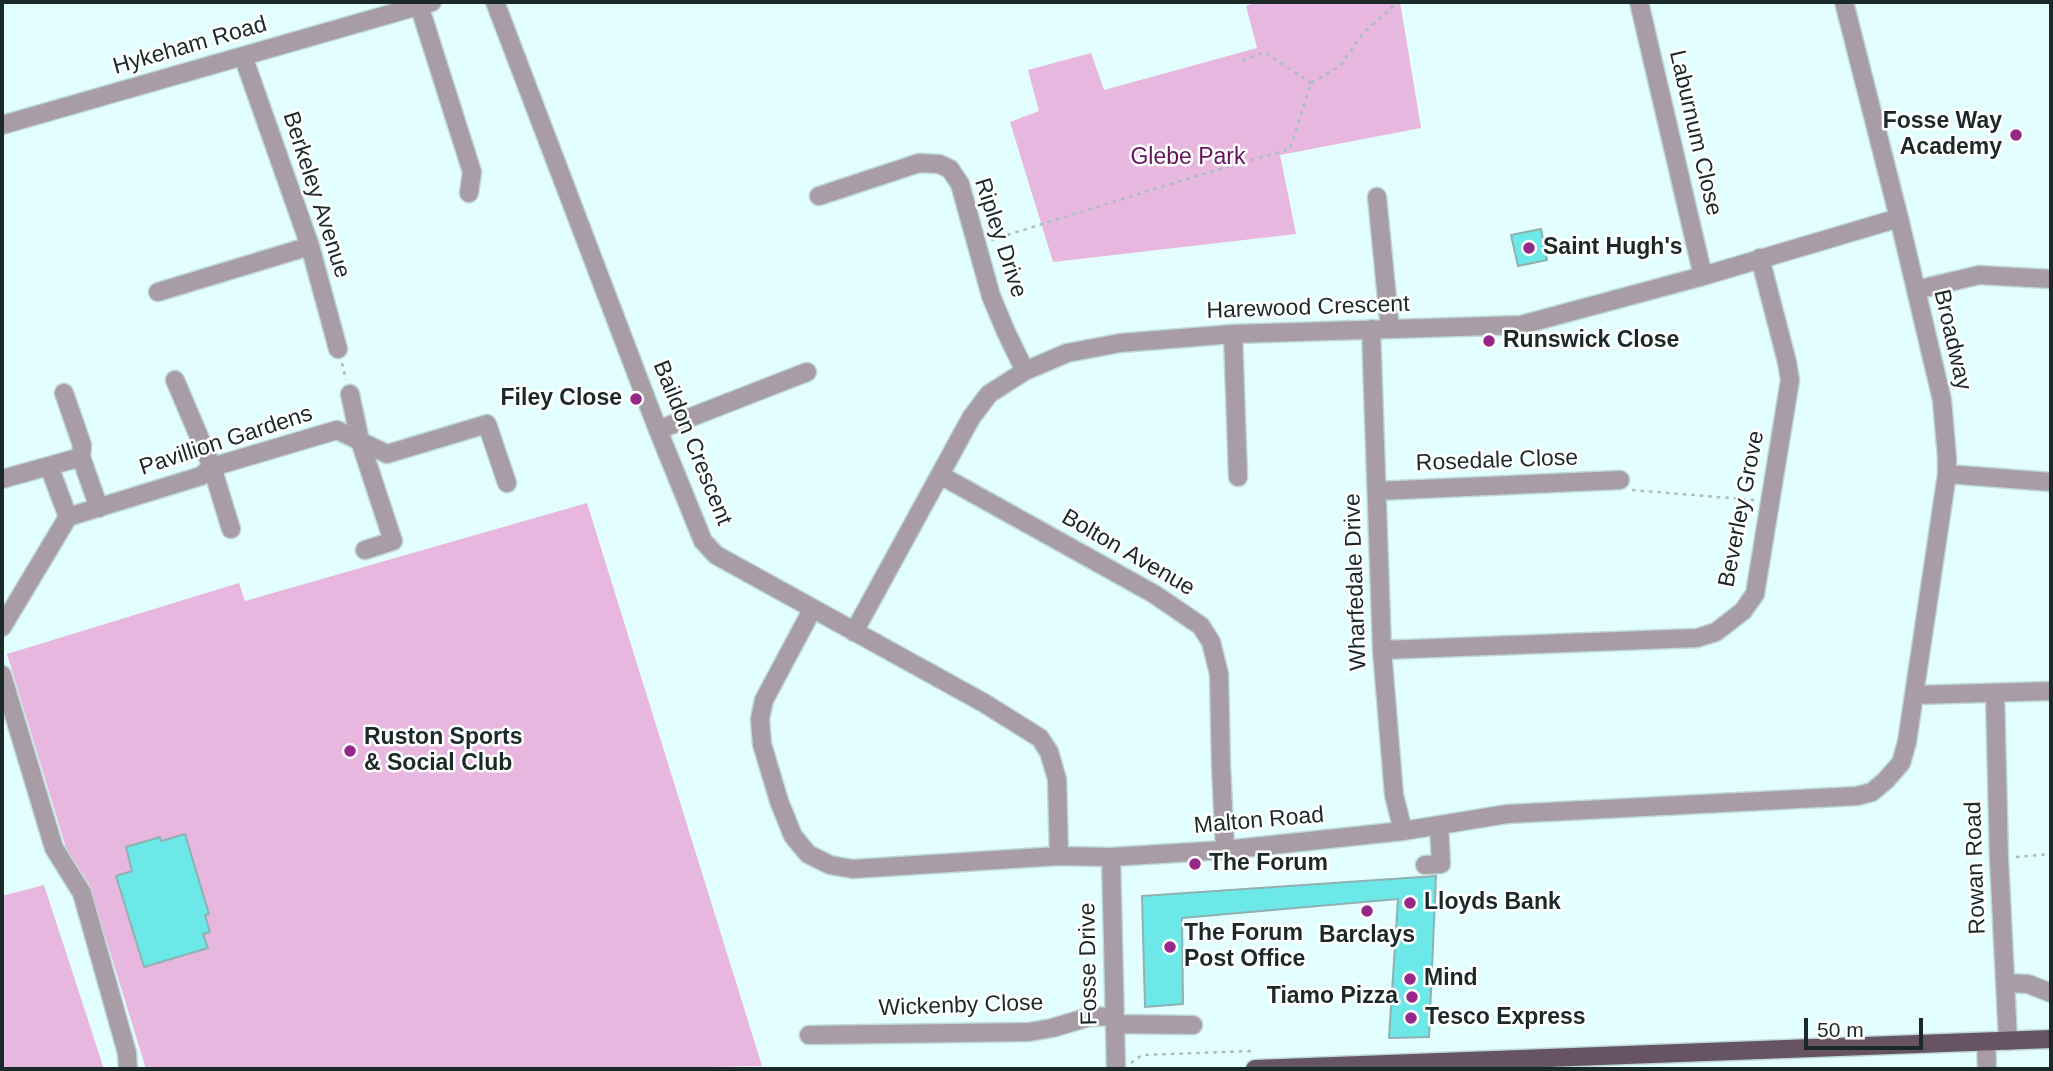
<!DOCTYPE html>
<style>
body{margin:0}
#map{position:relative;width:2053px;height:1071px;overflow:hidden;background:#e2fefe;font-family:Helvetica,sans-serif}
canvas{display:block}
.frame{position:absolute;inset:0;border:4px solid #1b2929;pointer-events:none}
.scale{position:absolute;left:1804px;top:1018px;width:119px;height:32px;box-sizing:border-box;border:4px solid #1b2929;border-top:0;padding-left:9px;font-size:21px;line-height:24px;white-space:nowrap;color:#1b2929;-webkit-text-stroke:5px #fff;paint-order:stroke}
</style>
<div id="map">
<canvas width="2053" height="1071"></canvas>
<div class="frame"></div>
<div class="scale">50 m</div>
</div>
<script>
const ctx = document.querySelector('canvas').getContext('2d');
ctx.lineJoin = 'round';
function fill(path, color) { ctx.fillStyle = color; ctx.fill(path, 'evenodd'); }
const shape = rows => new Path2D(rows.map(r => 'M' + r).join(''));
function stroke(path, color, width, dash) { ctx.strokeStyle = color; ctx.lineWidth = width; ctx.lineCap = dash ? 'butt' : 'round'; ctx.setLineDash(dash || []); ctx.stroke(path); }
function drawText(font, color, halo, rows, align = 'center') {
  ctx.font = font + ' Helvetica,sans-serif'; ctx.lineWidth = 5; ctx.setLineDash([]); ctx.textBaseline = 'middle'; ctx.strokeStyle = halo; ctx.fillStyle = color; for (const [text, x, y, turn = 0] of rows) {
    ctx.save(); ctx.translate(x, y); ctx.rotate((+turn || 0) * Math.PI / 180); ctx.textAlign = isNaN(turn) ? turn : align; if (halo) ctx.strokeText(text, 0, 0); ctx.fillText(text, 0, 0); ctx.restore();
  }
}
fill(shape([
 [1259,2,1400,2,1421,128,1280,155,1296,234,1053,262,1010,122,1039,111,1028,70,1091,53,1104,90,1257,48,1246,6],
 [587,503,762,1066,612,1069,146,1069,89,884,66,848,7,654,239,583,245,601],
 [44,885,104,1069,2,1069,2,896]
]), '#e8b7df');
const building = shape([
 [1541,229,1547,260,1518,266,1511,235,1541,229],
 [185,834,209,914,205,915,210,932,203,934,208,948,144,967,116,876,132,871,126,847,160,837,161,841,185,834],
 [1436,876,1429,1037,1389,1038,1398,899,1182,918,1183,1004,1145,1007,1142,896,1436,876]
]);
fill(building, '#6ce8e9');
stroke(building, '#8fb1b1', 2);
const minor = shape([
 [495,2,658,430,703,541,716,555,984,703,1040,738,1049,752,1057,779,1059,856],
 [1639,2,1703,276],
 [419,5,472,172,469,193],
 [243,56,310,246,338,349],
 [2,125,432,2],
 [819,196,919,163,939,164,950,169,960,184,991,296,1006,332,1025,371],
 [1377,197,1390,329],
 [1916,290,1979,275,2051,279],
 [158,292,310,246],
 [1371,329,1382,650,1394,795,1403,831],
 [1233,334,1238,477],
 [175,380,212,467,231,529],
 [64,393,82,445,81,457],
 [350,394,360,441,393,541,365,550],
 [658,430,807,372],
 [1947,474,2051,482],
 [940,475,1154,594,1201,626,1211,642,1219,674,1221,766,1225,850],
 [2,479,49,466],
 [1377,491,1620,480],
 [68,517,49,466,81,457,99,508],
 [812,610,764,700,760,719,762,744,779,801,793,836,808,854,830,865,853,869,1059,856,1111,857,1225,850,1403,831,1507,814,1857,796,1872,792,1886,780,1901,763,1907,742,1947,474,1947,458,1942,400,1899,218,1844,2],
 [2,627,68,517,201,476,212,467,337,430,387,454,487,424,507,483],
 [854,632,971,418,989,394,1025,371,1067,353,1120,343,1233,334,1521,325,1703,276,1899,218],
 [1382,650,1697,638,1716,632,1743,611,1755,594,1790,380,1787,362,1760,258],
 [2,675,54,848,82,893,127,1053,128,1069],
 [1995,693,1999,859,2008,1041],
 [1915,695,2051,691],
 [1111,857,1116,1069],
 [1425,865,1441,864,1439,825],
 [2006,983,2028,984,2051,993],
 [1115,1024,1193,1025],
 [809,1035,1029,1032,1052,1028,1089,1017,1114,1016],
 [1986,1042,1987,1069]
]);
const major = shape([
 [1255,1069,2051,1039]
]);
stroke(minor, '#bed8d8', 21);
stroke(major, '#bed8d8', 21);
stroke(shape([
 [1243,61,1264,52,1311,83],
 [991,240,1193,177,1290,149,1311,83,1340,66,1364,32,1398,2],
 [342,363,346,380],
 [1632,490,1755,500],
 [2016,857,2051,854],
 [1131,1063,1142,1055,1252,1051]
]), '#a6bebe', 2.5, [3.5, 5]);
stroke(minor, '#a89da5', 18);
stroke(major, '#665462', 18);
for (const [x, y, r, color] of [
 [2016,135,7,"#952889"],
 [1529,248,7,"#952889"],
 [1489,341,7,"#952889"],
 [636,399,7,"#952889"],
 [350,751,7,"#952889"],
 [1195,864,7,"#952889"],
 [1410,903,7,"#952889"],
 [1367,911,7,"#952889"],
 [1170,947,7,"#952889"],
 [1410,979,7,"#952889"],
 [1412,997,7,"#952889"],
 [1411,1018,7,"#952889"]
]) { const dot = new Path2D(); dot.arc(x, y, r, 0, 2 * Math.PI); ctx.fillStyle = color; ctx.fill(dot); stroke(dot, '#fff', 2.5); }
drawText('23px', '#1b2929', '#fff', [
 ["Hykeham Road",190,46,-16],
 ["Laburnum Close",1695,133,77],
 ["Berkeley Avenue",316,195,72],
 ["Ripley Drive",1000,238,72],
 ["Harewood Crescent",1308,308,-2],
 ["Broadway",1952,340,77],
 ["Pavillion Gardens",226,441,-18],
 ["Baildon Crescent",692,443,68],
 ["Rosedale Close",1497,461,-2],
 ["Beverley Grove",1742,509,-79],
 ["Bolton Avenue",1128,553,30],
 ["Wharfedale Drive",1356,582,-92],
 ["Malton Road",1259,821,-5],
 ["Rowan Road",1976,868,-92],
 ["Fosse Drive",1089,964,-91],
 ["Wickenby Close",961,1006,-2]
]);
drawText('bold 23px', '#1b2929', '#fff', [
 ["Fosse Way",2002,122,"right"],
 ["Academy",2002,148,"right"],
 ["Saint Hugh's",1543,248],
 ["Runswick Close",1503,341],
 ["Filey Close",622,399,"right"],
 ["Ruston Sports",364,738],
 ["& Social Club",364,764],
 ["The Forum",1209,864],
 ["Lloyds Bank",1424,903],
 ["The Forum",1184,934],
 ["Post Office",1184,960],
 ["Barclays",1367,936,"center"],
 ["Mind",1424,979],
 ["Tiamo Pizza",1398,997,"right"],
 ["Tesco Express",1425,1018]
], 'left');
drawText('23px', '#64135b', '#fff', [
 ["Glebe Park",1188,158]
]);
</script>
